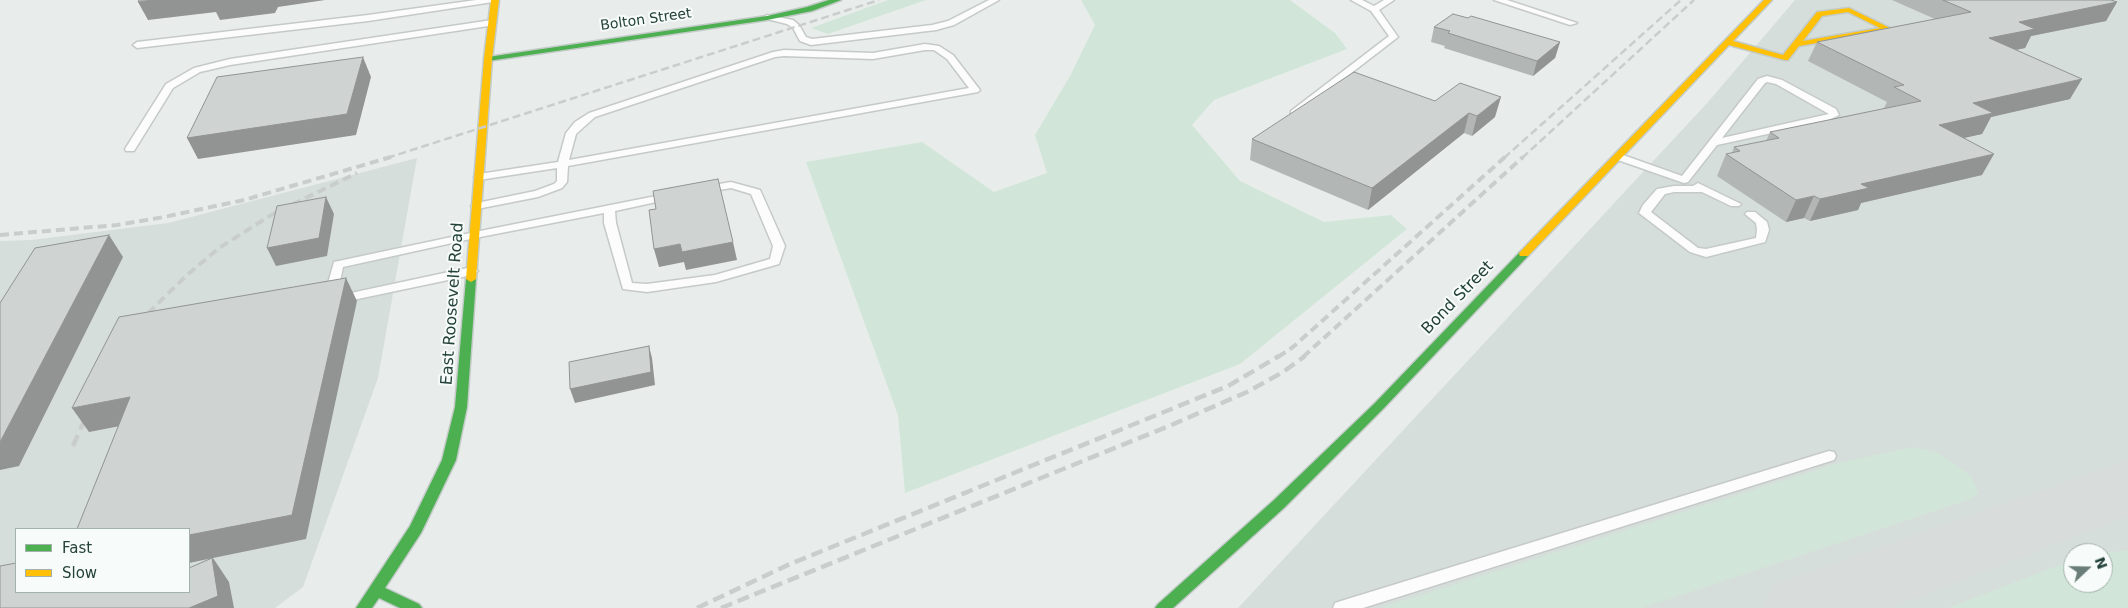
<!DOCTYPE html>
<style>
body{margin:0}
#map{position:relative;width:2128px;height:608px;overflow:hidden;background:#e8edeb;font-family:"DejaVu Sans",sans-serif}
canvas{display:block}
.legend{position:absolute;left:15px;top:528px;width:175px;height:65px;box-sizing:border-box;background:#f7fbf9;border:1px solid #a3b1ad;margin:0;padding:6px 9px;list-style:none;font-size:15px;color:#24423a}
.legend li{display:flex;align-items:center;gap:10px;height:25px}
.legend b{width:25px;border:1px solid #a3b1ad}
.north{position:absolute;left:2063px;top:543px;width:50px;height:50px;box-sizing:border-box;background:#f7fbf9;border:1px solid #a3b1ad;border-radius:50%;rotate:69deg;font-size:14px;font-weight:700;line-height:20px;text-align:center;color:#24423a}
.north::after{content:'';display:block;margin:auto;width:18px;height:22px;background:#697e78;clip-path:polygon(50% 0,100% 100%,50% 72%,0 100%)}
</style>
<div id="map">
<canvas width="2128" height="608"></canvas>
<ul class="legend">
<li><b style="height:6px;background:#4caf50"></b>Fast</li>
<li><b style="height:6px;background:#ffc107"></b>Slow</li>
</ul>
<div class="north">N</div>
</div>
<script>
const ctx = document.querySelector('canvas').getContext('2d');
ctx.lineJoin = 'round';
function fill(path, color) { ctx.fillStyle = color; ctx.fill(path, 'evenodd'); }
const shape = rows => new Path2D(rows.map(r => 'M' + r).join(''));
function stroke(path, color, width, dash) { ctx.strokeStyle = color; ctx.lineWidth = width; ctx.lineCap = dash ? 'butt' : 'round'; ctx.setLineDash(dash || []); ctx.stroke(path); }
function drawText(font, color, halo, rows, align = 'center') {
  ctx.font = font + ' "DejaVu Sans",sans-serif'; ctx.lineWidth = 4; ctx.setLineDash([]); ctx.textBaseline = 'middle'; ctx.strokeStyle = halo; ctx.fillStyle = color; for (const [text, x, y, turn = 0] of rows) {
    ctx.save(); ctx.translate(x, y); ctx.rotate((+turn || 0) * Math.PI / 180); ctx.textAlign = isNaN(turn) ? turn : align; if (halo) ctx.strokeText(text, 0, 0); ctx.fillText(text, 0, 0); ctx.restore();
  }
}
fill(shape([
 [1795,0,2128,0,2128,608,1238,608,1708,102],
 [2073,553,2103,553,2103,583,2073,583],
 [417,158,378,378,303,587,275,608,0,608,0,241,31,240,168,223],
 [16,529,189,529,189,592,16,592]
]), '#d6dedb');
fill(shape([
 [888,0,926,0,828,34,811,28],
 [1081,0,1290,0,1335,33,1347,49,1214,100,1192,125,1240,181,1324,222,1391,215,1407,229,1240,364,905,493,898,415,806,162,922,142,994,192,1047,173,1035,135,1070,76,1095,25],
 [1913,447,1938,453,1971,476,1978,493,1970,499,1642,608,1380,608,1839,463],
 [2128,551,2128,608,1948,608,2073,560,2073,583,2103,583,2103,553,2091,553]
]), '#d1e6d8');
fill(shape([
 [2128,460,2128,516,1890,608,1761,608,1773,585,2128,460]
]), '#d8dddc');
const lane = shape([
 [476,0,497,0,493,2,368,21,137,48,133,45,137,42,368,15,476,0],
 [989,0,999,0,954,25,936,30,811,45,800,41,793,28,787,24,763,18,767,15,793,20,799,25,806,37,812,39,932,25,948,21,989,0],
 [1351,0,1362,0,1374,6,1384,0,1394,0,1379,10,1398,37,1297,115,1291,115,1291,111,1389,36,1371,11,1351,0],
 [1494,0,1507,0,1577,23,1570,25,1494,0],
 [492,20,496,23,495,25,230,65,200,72,173,88,134,151,126,151,125,149,166,84,194,68,230,59,492,20],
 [925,44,939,46,953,55,980,90,978,92,568,166,567,182,562,188,538,197,477,209,471,206,477,203,535,191,554,184,557,181,557,168,479,180,474,177,479,174,558,162,566,133,575,122,589,113,773,52,784,50,873,53,925,44],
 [925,50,934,50,947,59,969,88,569,160,576,134,595,117,775,57,784,56,873,59,925,50],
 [1767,76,1782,80,1836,109,1839,115,1827,121,1717,145,1688,182,1684,183,1615,159,1614,157,1615,155,1623,155,1682,176,1758,79,1767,76],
 [1767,82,1776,84,1829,114,1722,138,1765,83,1767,82],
 [731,182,760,190,761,192,785,246,779,264,716,282,647,292,623,289,604,223,604,213,475,238,343,267,337,296,472,267,478,271,472,275,329,305,323,301,334,262,475,232,671,193,677,196,675,198,615,211,616,223,632,283,647,284,715,275,770,259,773,246,751,194,731,188,702,193,697,190,702,187,731,182],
 [1698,183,1741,204,1739,206,1731,206,1702,192,1674,192,1665,194,1651,212,1698,248,1706,249,1756,238,1757,230,1756,223,1745,214,1747,212,1755,212,1767,222,1769,230,1765,242,1706,257,1690,252,1639,213,1643,205,1657,189,1674,186,1693,186,1698,183],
 [1829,451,1834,452,1836,456,1834,460,1363,608,1333,608,1335,603,1341,601,1829,451]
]);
const fast = shape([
 [829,0,841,0,812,11,767,20,488,61,484,59,488,57,767,16,807,7,829,0],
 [1524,251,1528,252,1529,254,1528,256,1383,409,1284,508,1173,608,1155,608,1158,604,1274,500,1375,403,1520,252,1524,251],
 [471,276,476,279,467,407,456,460,421,533,385,588,419,604,422,608,400,608,379,598,372,608,356,608,410,526,442,460,455,407,466,279,471,276]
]);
const slow = shape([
 [491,0,499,0,492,59,476,279,471,282,466,279,484,59,491,0],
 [1764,0,1772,0,1733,41,1783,55,1817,12,1849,8,1892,29,1888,31,1799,46,1788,60,1785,60,1729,45,1528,256,1520,256,1519,254,1520,252,1764,0],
 [1848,12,1880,28,1803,41,1822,16,1848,12]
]);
stroke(lane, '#c5cac8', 3);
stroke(fast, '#c3cbc8', 3);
stroke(slow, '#c3cbc8', 3);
fill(lane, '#fcfcfc');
fill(fast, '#4caf50');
fill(slow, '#ffc107');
stroke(shape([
 [387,158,879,0],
 [1504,158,1681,0],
 [1522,158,1694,0]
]), '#c9cdcc', 2.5, [8, 4]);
stroke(shape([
 [0,235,117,225,164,217,244,200,391,157],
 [138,323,187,275,219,248,273,214,357,173],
 [1278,357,1293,347,1505,157],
 [1303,357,1523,157]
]), '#c9cdcc', 4, [9, 5]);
stroke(shape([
 [73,446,88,412],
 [697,608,790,564,1228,386,1279,356],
 [721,608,1169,426,1247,392,1283,372,1305,356]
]), '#c9cdcc', 4.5, [12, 6]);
fill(shape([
 [1892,0,2111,0,2117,2,2106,21,2031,36,2025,48,2016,50,2070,99,1991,117,1982,134,1963,138,1982,175,1861,203,1858,210,1810,221,1804,218,1786,222,1717,176,1726,154,1732,153,1734,147,1766,141,1770,132,1886,109,1884,108,1887,102,1808,61,1817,42,1935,19],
 [1468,18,1560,42,1555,58,1533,76,1444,48,1445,46,1431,42,1434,27],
 [1435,101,1495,117,1472,136,1464,133,1368,210,1250,160,1252,139]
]), '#b2b6b5');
fill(shape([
 [153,0,325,0,278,7,275,13,220,20,216,12,148,20,138,2],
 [2117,2,2106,21,2031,36,2025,48,1979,57,1989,38,2019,22],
 [1560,42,1555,58,1533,76,1537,61],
 [363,57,371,77,356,135,198,159,187,138],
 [2082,79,2070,99,1991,117,1982,134,1928,146,1939,125,1973,103],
 [1501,97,1495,117,1472,136,1477,116],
 [1469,113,1464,133,1368,210,1372,188],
 [1994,154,1982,175,1861,203,1858,210,1810,221,1820,199,1861,184],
 [1814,196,1804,218,1786,222,1796,200],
 [326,197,334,214,327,256,276,266,267,248],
 [109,235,123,257,19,466,0,470,0,442],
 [733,242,737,260,686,270,684,262,659,267,654,249,680,244],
 [346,278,357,301,306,539,213,558,229,582,234,608,189,608,213,558,189,563,189,535],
 [649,346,652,358,655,385,575,403,570,389],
 [130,397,146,421,89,432,72,408]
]), '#919493');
const building = shape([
 [139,0,153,0,138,2,139,0],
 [1943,0,2111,0,2117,2,2019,22,2035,29,1989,38,2082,79,1973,103,1993,113,1939,125,1994,154,1861,184,1869,188,1820,199,1814,196,1796,200,1726,154,1740,151,1734,147,1779,138,1770,132,1921,101,1894,87,1904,85,1817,42,1971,12,1943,0],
 [1453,14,1468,18,1471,16,1560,42,1537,61,1448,33,1450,31,1434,27,1453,14],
 [363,57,347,114,187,138,217,77,363,57],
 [1354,72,1435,101,1460,83,1501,97,1477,116,1469,113,1372,188,1252,139,1354,72],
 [718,179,733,242,682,252,680,244,654,249,649,210,656,209,653,191,718,179],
 [326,197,319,238,267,248,277,206,326,197],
 [109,235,0,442,0,303,35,248,109,235],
 [346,278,292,515,189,535,189,529,77,529,130,397,72,408,119,317,346,278],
 [649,346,651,372,570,389,569,362,649,346],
 [212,558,218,596,189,608,0,608,0,566,16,563,16,592,189,592,189,568,212,558]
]);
fill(building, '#cfd4d2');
stroke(building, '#919493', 1);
drawText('14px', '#24423a', '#f7fbf9', [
 ["Bolton Street",646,20,-8]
]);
drawText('16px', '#24423a', '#f7fbf9', [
 ["Bond Street",1458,298,-46],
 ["East Roosevelt Road",453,304,-86]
]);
</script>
